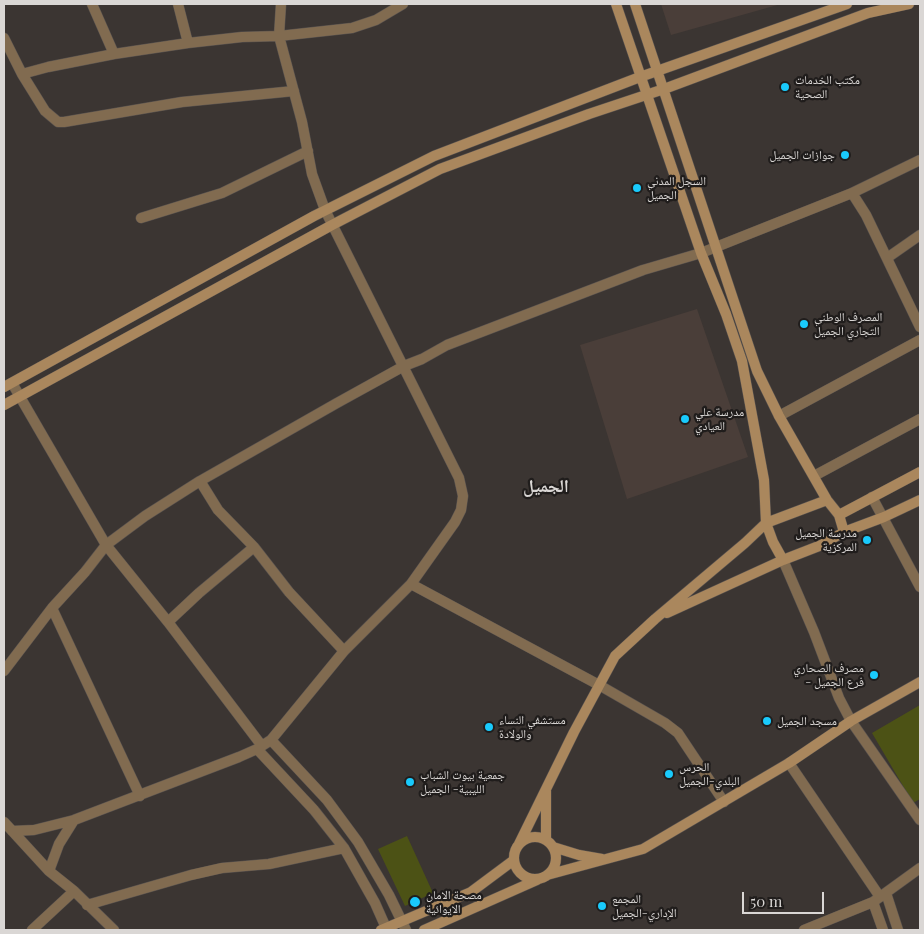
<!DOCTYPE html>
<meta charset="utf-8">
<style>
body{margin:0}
#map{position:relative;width:924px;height:934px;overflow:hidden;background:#3b3532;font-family:"Playfair Display",serif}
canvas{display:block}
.frame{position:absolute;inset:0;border:5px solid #dad7d5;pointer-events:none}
.scale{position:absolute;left:742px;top:892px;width:82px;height:22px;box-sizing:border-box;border:2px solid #dad7d5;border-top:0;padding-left:6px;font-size:15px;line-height:18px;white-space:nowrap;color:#dad7d5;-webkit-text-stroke:4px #201d1c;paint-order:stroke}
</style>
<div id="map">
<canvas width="924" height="934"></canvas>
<div class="frame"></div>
<div class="scale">50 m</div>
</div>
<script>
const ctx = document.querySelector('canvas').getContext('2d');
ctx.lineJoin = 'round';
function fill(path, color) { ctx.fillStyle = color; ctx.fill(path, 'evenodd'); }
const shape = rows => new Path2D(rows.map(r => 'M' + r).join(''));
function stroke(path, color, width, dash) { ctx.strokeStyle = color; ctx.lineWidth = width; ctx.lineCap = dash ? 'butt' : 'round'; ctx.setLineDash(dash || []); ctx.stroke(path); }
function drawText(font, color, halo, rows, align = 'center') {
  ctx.font = font + ' "Playfair Display","Noto Naskh Arabic",serif'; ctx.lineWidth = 4.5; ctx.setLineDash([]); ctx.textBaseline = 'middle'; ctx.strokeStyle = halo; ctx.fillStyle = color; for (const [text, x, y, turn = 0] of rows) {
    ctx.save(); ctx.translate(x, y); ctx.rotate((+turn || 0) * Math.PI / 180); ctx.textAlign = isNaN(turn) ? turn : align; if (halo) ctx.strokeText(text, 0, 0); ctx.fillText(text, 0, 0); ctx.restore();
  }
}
fill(shape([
 [661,4,781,4,671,35],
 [697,309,748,457,627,499,580,345]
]), '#4a3e39');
fill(shape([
 [920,705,920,799,913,803,872,733],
 [407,836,433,893,405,906,378,849]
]), '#4c5215');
const street = shape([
 [92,4,114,54],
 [178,4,188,43],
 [281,4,279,36,352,28,376,20,403,4],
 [4,38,22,74,48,67,114,54,188,43,242,37,279,36,302,122,312,174,325,210,459,478,463,496,461,510,455,522,411,584,344,651,271,740,257,749,239,757,74,820,34,830,12,831],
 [22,74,45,111,58,122,64,122,182,102,294,91],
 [852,193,920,160],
 [141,218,222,193,308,151],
 [887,258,920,235],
 [12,383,106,545,168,622,262,746],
 [779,416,920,340],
 [814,476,920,419],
 [200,481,218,510,254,547,289,592,344,651],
 [872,497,920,587],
 [783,560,814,632,839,698,851,721,920,820],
 [411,584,599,685,665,723,678,733,724,802],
 [52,608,140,796],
 [168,622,199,593,254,547],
 [4,671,52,608,85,572,106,545,145,516,200,481,337,403,404,366,422,359,447,345,643,270,701,253,852,193,866,215,920,327],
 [271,740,327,800,358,842,389,895,406,930],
 [257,749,314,810,344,848,375,903,387,930],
 [789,763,880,897],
 [4,822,49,871,74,891,114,930],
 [49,871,59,844,74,820],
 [886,893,898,930],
 [873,902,883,930],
 [87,905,191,875,222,868,269,864,344,848],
 [32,930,74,891],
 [804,930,873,902,920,868]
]);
const secondary = shape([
 [616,4,701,253,726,314,742,361,764,480,766,523,773,542,783,560],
 [635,4,757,371,779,416,827,500,839,515,844,532],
 [4,387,314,216,434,156,640,77,847,4],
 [4,405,332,225,440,169,589,114,664,89,868,13,909,4],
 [839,515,920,472],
 [667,613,783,560,819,546,844,532,884,517,920,500],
 '514 858a21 21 0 1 1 42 0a21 21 0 1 1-42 0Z',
 [546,840,546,791],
 [519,844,574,732,615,656,655,619,745,543,766,523,827,500],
 [553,847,579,855,602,859],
 [547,875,643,849,789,763,851,721,920,682],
 [381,930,471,892,514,860],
 [424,930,537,880]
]);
stroke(street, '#58524f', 11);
stroke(secondary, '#58524f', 11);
stroke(street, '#816b50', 10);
stroke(secondary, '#aa875d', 10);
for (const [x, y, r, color] of [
 [785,87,5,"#19cafc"],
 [845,155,5,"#19cafc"],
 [637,188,5,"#19cafc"],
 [804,324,5,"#19cafc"],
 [685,419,5,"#19cafc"],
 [867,540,5,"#19cafc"],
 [874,675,5,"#19cafc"],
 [767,721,5,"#19cafc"],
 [489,727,5,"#19cafc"],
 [669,774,5,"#19cafc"],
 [410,782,5,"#19cafc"],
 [415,902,6,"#19cafc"],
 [602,906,5,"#19cafc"]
]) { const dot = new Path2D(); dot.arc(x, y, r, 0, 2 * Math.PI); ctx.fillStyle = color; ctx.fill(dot); stroke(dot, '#201d1c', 2); }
drawText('12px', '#dad7d5', '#201d1c', [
 ["مكتب الخدمات",795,80],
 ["الصحية",795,94],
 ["جوازات الجميل",835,155,"right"],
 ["السجل المدني",647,181],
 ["الجميل",647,195],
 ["المصرف الوطني",814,317],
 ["التجاري الجميل",814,331],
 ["مدرسة علي",695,412],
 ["العيادي",695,426],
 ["مدرسة الجميل",857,533,"right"],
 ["المركزية",857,547,"right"],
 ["مصرف الصحاري",864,668,"right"],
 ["- فرع الجميل",864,682,"right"],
 ["مستشفي النساء",499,720],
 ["والولادة",499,734],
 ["مسجد الجميل",777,721],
 ["الحرس",679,767],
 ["البلدي-الجميل",679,781],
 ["جمعية بيوت الشباب",420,775],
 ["الليبية- الجميل",420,789],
 ["مصحة الامان",426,895],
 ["الايوائية",426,909],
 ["المجمع",612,899],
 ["الإداري-الجميل",612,913]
], 'left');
drawText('bold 18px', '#dad7d5', '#201d1c', [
 ["الجميل",546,486]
]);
</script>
